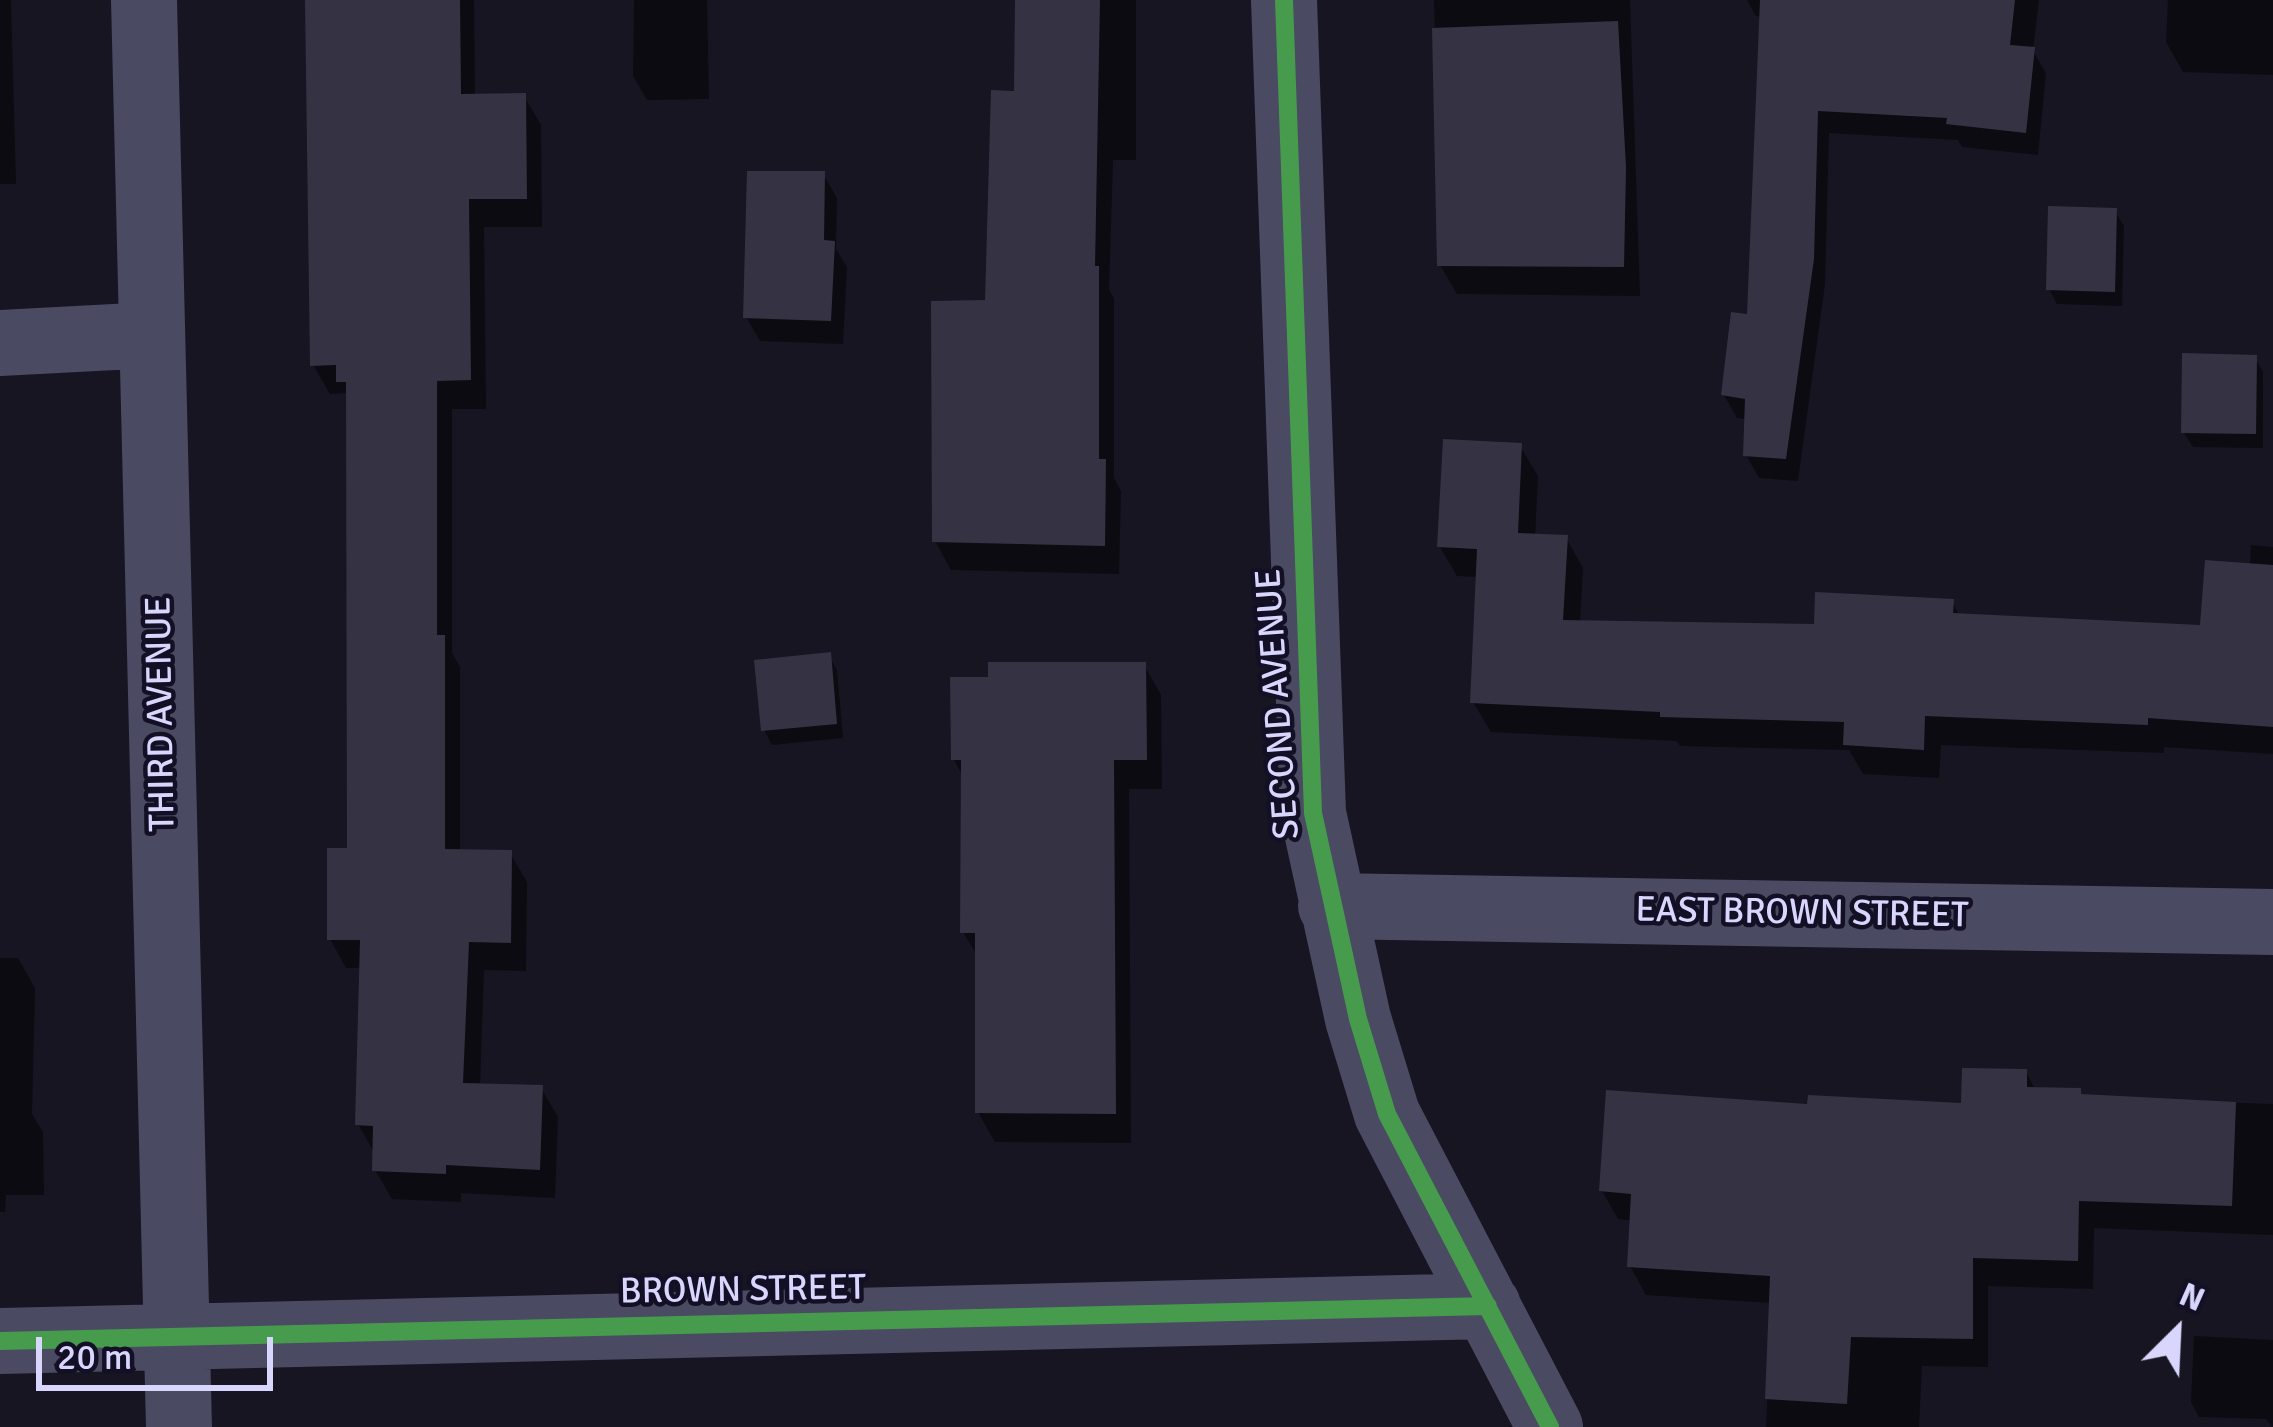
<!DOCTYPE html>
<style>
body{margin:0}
#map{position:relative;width:2273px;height:1427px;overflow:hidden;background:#161521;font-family:Signika,sans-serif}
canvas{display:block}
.north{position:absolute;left:2117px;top:1271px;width:120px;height:120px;-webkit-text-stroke:9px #131026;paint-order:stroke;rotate:24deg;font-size:33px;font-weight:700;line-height:48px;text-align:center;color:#d9d6fe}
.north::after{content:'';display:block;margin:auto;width:42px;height:54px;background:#d9d6fe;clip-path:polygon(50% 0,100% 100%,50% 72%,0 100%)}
.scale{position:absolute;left:36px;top:1337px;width:237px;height:54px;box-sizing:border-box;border:6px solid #d9d6fe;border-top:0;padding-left:15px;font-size:36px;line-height:42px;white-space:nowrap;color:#d9d6fe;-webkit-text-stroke:9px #131026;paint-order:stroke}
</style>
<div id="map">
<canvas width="2273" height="1427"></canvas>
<div class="north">N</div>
<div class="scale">20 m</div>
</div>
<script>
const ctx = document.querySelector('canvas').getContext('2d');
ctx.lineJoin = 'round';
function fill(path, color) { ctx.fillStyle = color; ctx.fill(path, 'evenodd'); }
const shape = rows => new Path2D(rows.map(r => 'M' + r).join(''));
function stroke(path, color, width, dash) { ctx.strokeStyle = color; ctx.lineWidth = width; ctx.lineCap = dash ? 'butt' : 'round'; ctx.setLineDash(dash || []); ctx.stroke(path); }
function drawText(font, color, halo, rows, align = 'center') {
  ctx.font = font + ' Signika,sans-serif'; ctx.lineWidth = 9; ctx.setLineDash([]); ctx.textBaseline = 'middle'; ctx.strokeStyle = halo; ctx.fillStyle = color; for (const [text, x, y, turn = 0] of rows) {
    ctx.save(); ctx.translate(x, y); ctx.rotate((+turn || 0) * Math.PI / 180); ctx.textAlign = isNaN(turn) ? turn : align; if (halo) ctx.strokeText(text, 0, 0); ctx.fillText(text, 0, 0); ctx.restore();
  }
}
fill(shape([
 [0,0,11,0,16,184,0,184],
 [309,0,474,0,475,97,524,96,541,125,542,227,484,227,486,409,452,409,452,653,460,667,460,852,510,853,527,882,526,971,484,970,480,1086,541,1088,558,1117,555,1198,461,1193,461,1202,392,1199,375,1170,375,1154,358,1124,363,968,346,968,330,939,350,851,346,393,330,394,313,365],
 [634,0,707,0,709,99,647,100,633,76],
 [1018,0,1136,0,1136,160,1113,160,1109,290,1114,298,1114,478,1121,491,1119,574,951,570,935,541,988,303,1017,94],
 [1434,0,1630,0,1640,296,1457,294,1440,265],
 [1747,0,2039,0,2033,51,2046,73,2038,155,1962,147,1958,140,1829,133,1825,284,1798,481,1759,478,1746,455,1747,419,1737,418,1724,395,1750,318,1762,17,1756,16],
 [2168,0,2273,0,2273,75,2183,72,2166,42],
 [823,174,837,198,836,249,847,267,843,344,760,341,746,317],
 [2115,211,2124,226,2122,306,2057,304,2049,289],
 [2255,358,2263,372,2263,448,2193,447,2184,433],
 [1520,446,1538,476,1535,537,1566,538,1583,568,1580,623,1817,627,1952,602,1960,616,2203,628,2250,566,2251,545,2273,547,2273,754,2164,747,2164,753,1941,745,1939,778,1863,774,1849,750,1680,746,1677,741,1491,732,1473,702,1479,577,1457,576,1440,547],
 [829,656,837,670,843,738,772,745,764,730],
 [1144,665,1161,695,1162,789,1129,789,1131,1143,995,1142,978,1112,978,957,963,932,964,778,954,760],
 [0,958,18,958,35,988,32,1114,43,1132,44,1195,6,1195,5,1212,0,1212],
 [2026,1072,2036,1091,2082,1097,2273,1104,2273,1235,2094,1228,2093,1289,1988,1286,1988,1367,1922,1366,1919,1427,1766,1427,1772,1303,1646,1295,1630,1266,1633,1221,1618,1219,1602,1191,1810,1107,1964,1107],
 [2194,1336,2273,1340,2273,1427,2266,1419,2199,1417,2191,1402]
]), '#0007');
fill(shape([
 [305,0,460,0,461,94,526,93,527,199,469,199,471,380,437,381,437,635,445,635,445,849,512,850,511,943,469,942,463,1083,543,1085,540,1170,446,1165,446,1174,372,1171,373,1126,355,1125,360,940,327,940,327,848,347,848,346,382,336,382,336,365,310,366],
 [1015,0,1100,0,1095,266,1099,266,1099,459,1106,459,1105,546,932,542,931,301,985,300,991,90,1014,91],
 [1760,0,2015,0,2010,45,2035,47,2026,133,1946,124,1947,118,1818,111,1814,259,1786,459,1743,456,1745,399,1721,395,1731,312,1747,314],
 [1618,21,1626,167,1624,267,1437,266,1432,28],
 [747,171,825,171,824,240,835,241,831,321,743,318],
 [2048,206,2117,208,2115,292,2046,290],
 [2182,353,2257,355,2256,434,2181,433],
 [1443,439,1522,443,1518,533,1568,535,1563,620,1814,624,1815,592,1954,599,1953,613,2200,625,2205,560,2273,565,2273,727,2148,718,2148,725,1925,716,1924,750,1843,745,1844,722,1660,717,1660,712,1470,703,1477,549,1437,547],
 [831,652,837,724,761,731,754,660],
 [988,662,1146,662,1147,760,1114,760,1116,1114,975,1113,975,933,960,933,961,760,951,760,950,677,988,677],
 [1962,1068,2027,1069,2027,1087,2081,1088,2081,1094,2236,1102,2232,1206,2079,1201,2078,1261,1973,1258,1973,1339,1851,1337,1847,1404,1765,1399,1770,1276,1627,1267,1631,1194,1599,1191,1606,1090,1807,1104,1808,1095,1961,1103]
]), '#353343');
stroke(shape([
 [144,0,179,1427],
 [1284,0,1313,813,1358,1019,1387,1114,1550,1427],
 [0,343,152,335],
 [1331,906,2273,922],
 [0,1341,1488,1306]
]), '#4a4a62', 66);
stroke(shape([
 [1284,0,1313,813,1358,1019,1387,1114,1550,1427],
 [0,1341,1488,1306]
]), '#469c4c', 18);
drawText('36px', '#d9d6fe', '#131026', [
 ["SECOND AVENUE",1279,704,-94],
 ["THIRD AVENUE",162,714,-91],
 ["EAST BROWN STREET",1802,914,1],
 ["BROWN STREET",743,1291,-1]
]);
</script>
